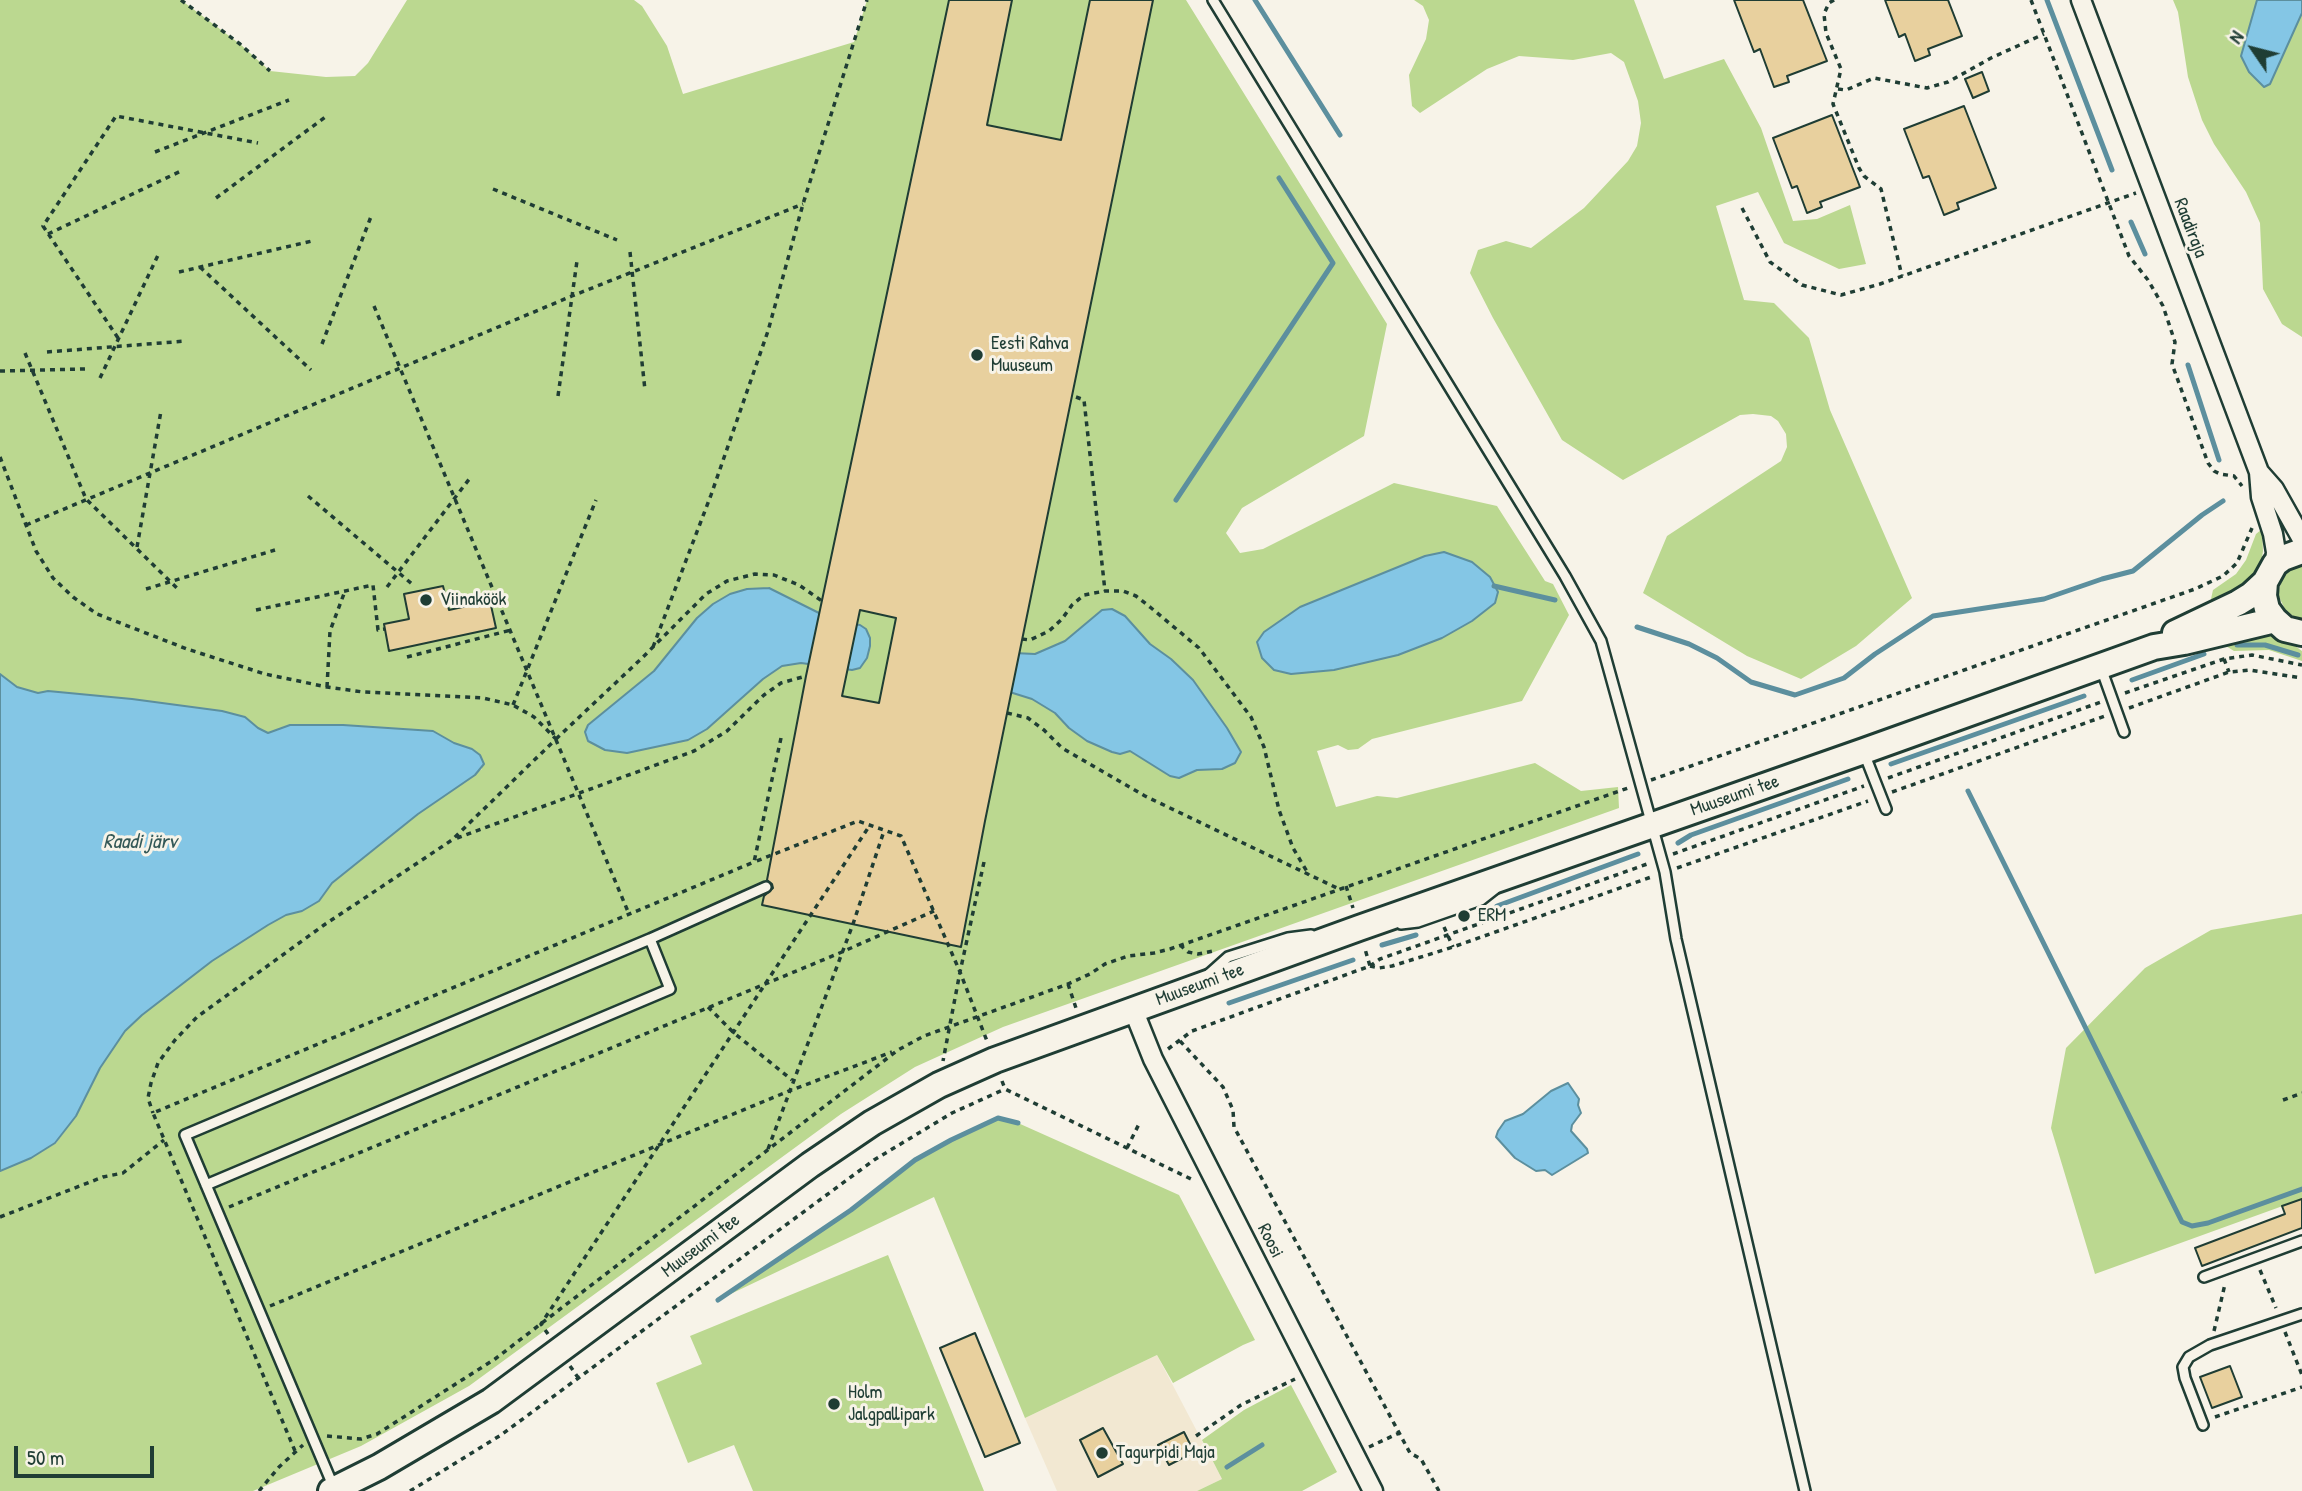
<!DOCTYPE html>
<meta charset="utf-8">
<style>
body{margin:0}
#map{position:relative;width:2302px;height:1491px;overflow:hidden;background:#f7f3e8;font-family:"Patrick Hand",sans-serif}
canvas{display:block}
.north{position:absolute;left:2218px;top:14px;width:70px;height:70px;-webkit-text-stroke:5px #f7f3e8;paint-order:stroke;rotate:305deg;font-size:19px;font-weight:700;line-height:28px;text-align:center;color:#1f3d34}
.north::after{content:'';display:block;margin:auto;width:24px;height:32px;background:#1f3d34;clip-path:polygon(50% 0,100% 100%,50% 72%,0 100%)}
.scale{position:absolute;left:14px;top:1446px;width:140px;height:32px;box-sizing:border-box;border:4px solid #1f3d34;border-top:0;padding-left:9px;font-size:21px;line-height:24px;white-space:nowrap;color:#1f3d34;-webkit-text-stroke:5px #f7f3e8;paint-order:stroke}
</style>
<div id="map">
<canvas width="2302" height="1491"></canvas>
<div class="north">N</div>
<div class="scale">50 m</div>
</div>
<script>
const ctx = document.querySelector('canvas').getContext('2d');
ctx.lineJoin = 'round';
function fill(path, color) { ctx.fillStyle = color; ctx.fill(path, 'evenodd'); }
const shape = rows => new Path2D(rows.map(r => 'M' + r).join(''));
function stroke(path, color, width, dash) { ctx.strokeStyle = color; ctx.lineWidth = width; ctx.lineCap = dash ? 'butt' : 'round'; ctx.setLineDash(dash || []); ctx.stroke(path); }
function drawText(font, color, halo, rows, align = 'center') {
  ctx.font = font + ' "Patrick Hand",sans-serif'; ctx.lineWidth = 6; ctx.setLineDash([]); ctx.textBaseline = 'middle'; ctx.strokeStyle = halo; ctx.fillStyle = color; for (const [text, x, y, turn = 0] of rows) {
    ctx.save(); ctx.translate(x, y); ctx.rotate((+turn || 0) * Math.PI / 180); ctx.textAlign = isNaN(turn) ? turn : align; if (halo) ctx.strokeText(text, 0, 0); ctx.fillText(text, 0, 0); ctx.restore();
  }
}
fill(shape([
 [1157,1355,1222,1479,1197,1491,1057,1491,1025,1418]
]), '#f2e8d2');
fill(shape([
 [0,0,181,0,240,44,270,71,326,77,355,76,368,63,407,0,634,0,642,6,667,46,683,94,854,42,867,0,1186,0,1387,324,1364,436,1242,508,1226,533,1240,553,1263,549,1394,483,1497,506,1545,581,1553,584,1569,615,1522,701,1372,739,1358,749,1348,750,1338,745,1317,751,1336,807,1377,796,1397,798,1535,763,1581,791,1618,787,1619,808,1003,1027,915,1067,841,1114,469,1386,361,1446,253,1491,0,1491,0,1171,31,1158,56,1143,76,1116,100,1068,125,1031,142,1015,212,961,268,925,286,915,302,911,319,901,332,883,418,814,482,769,472,749,454,743,433,731,343,725,290,725,268,733,258,728,245,717,222,711,132,699,48,691,38,693,17,687,0,674],
 [1414,0,1634,0,1664,79,1724,59,1761,128,1793,221,1817,219,1850,205,1866,264,1839,269,1784,243,1758,192,1716,206,1744,300,1774,303,1809,338,1830,410,1912,598,1856,646,1801,679,1747,656,1643,593,1667,536,1781,461,1787,447,1786,434,1778,421,1771,416,1753,414,1740,415,1623,480,1562,440,1493,318,1470,273,1478,250,1506,241,1531,248,1584,208,1628,161,1637,146,1641,123,1638,101,1624,62,1611,53,1573,60,1519,56,1487,69,1420,113,1412,106,1409,75,1426,39,1429,20,1423,6],
 [2173,0,2257,0,2241,56,2270,84,2302,13,2302,337,2282,324,2263,289,2260,223,2246,192,2214,144,2202,120,2188,77,2178,12],
 [2262,529,2263,551,2261,563,2255,574,2246,586,2213,609,2211,599,2213,590,2236,574,2246,560,2256,534],
 [2302,565,2302,619,2293,616,2286,611,2278,595,2282,578,2288,571],
 [2248,634,2270,635,2291,643,2302,651,2302,661,2269,650,2234,651,2226,646,2223,639],
 [2302,914,2302,1199,2095,1274,2051,1128,2066,1048,2145,968,2211,930],
 [998,1118,1018,1123,1179,1195,1255,1340,1243,1345,1173,1383,1157,1355,1025,1418,934,1197,718,1300,851,1210,915,1160,951,1140],
 [888,1255,984,1491,753,1491,734,1445,688,1463,656,1383,702,1364,690,1336],
 [1291,1385,1337,1472,1302,1491,1197,1491,1222,1479,1202,1440,1244,1410]
]), '#bbd890');
const water = shape([
 [2257,0,2302,0,2302,13,2270,84,2264,87,2249,72,2241,56,2257,0],
 [1444,552,1472,562,1490,577,1498,592,1495,603,1472,621,1442,638,1398,655,1334,670,1291,674,1274,670,1262,658,1257,642,1264,632,1300,607,1425,556,1444,552],
 [769,588,835,621,860,625,866,629,870,638,870,646,867,658,860,668,852,670,801,663,782,666,763,679,707,729,688,740,627,753,605,750,588,741,585,732,588,725,654,671,697,618,713,604,730,594,747,589,769,588],
 [1112,609,1125,616,1150,644,1171,659,1193,680,1227,728,1241,752,1235,763,1222,769,1197,770,1179,778,1170,776,1130,751,1120,754,1112,752,1087,741,1069,728,1055,713,1032,699,1000,689,993,652,1035,654,1065,641,1102,610,1112,609],
 [0,674,17,687,38,693,48,691,132,699,222,711,245,717,258,728,268,733,290,725,343,725,433,731,454,743,472,749,480,755,484,764,475,775,418,814,332,883,319,901,302,911,286,915,268,925,212,961,142,1015,125,1031,100,1068,76,1116,55,1143,31,1158,0,1171,0,674],
 [1568,1083,1579,1099,1578,1105,1581,1113,1572,1125,1571,1131,1587,1149,1588,1153,1552,1175,1545,1170,1536,1171,1515,1158,1496,1137,1498,1131,1505,1121,1523,1114,1551,1091,1568,1083]
]);
fill(water, '#84c6e5');
stroke(water, '#5c8f9e', 2);
stroke(shape([
 [1255,0,1340,135],
 [2047,0,2112,170],
 [2131,222,2145,254],
 [2188,365,2219,460],
 [1176,500,1333,263,1279,178],
 [1494,586,1555,600],
 [1637,627,1689,644,1717,658,1751,682,1795,695,1844,678,1875,654,1933,616,2044,599,2102,579,2133,571,2202,515,2223,501],
 [2237,645,2265,645,2298,655],
 [2132,680,2204,654],
 [1891,764,2084,696],
 [1968,791,2182,1222,2192,1226,2208,1223,2302,1189],
 [1678,843,1691,835,1848,779],
 [1497,906,1638,854],
 [1382,945,1416,935],
 [1229,1003,1353,960],
 [718,1300,851,1210,915,1160,951,1140,998,1118,1018,1123],
 [1227,1467,1262,1445]
]), '#5c8f9e', 5);
const building = shape([
 [949,0,1012,0,987,125,1061,140,1090,0,1153,0,985,821,961,947,762,905,764,896,773,888,772,884,767,880,806,676,949,0],
 [860,610,896,618,879,703,842,696,860,610],
 [1734,0,1803,0,1827,61,1787,76,1789,82,1774,87,1760,49,1754,52,1734,0],
 [1885,0,1948,0,1962,36,1928,49,1930,55,1915,61,1905,34,1899,37,1885,0],
 [1982,72,1989,91,1973,98,1965,79,1982,72],
 [1964,106,1996,188,1957,203,1959,209,1944,215,1929,176,1923,178,1904,129,1964,106],
 [1832,115,1860,187,1820,202,1822,207,1807,213,1797,186,1792,188,1773,138,1832,115],
 [443,586,449,610,490,601,496,628,389,651,384,624,409,619,404,594,443,586],
 [2302,1199,2302,1228,2202,1266,2195,1248,2285,1214,2282,1206,2302,1199],
 [975,1333,1020,1443,985,1457,940,1348,975,1333],
 [2230,1366,2242,1397,2212,1408,2200,1377,2230,1366],
 [1103,1428,1123,1464,1098,1477,1080,1440,1103,1428],
 [1184,1432,1194,1452,1169,1465,1158,1445,1184,1432]
]);
fill(building, '#e8d09e');
stroke(building, '#1f3d34', 2);
const lane = shape([
 [1213,0,1565,576,1601,641,1665,872,1676,939,1805,1491],
 [2101,668,2124,732],
 [1864,753,1886,809],
 [1401,924,1418,922,1481,900,1495,889],
 [1209,974,1228,957,1288,938,1311,935],
 [206,1185,670,989,650,939],
 [2204,1277,2302,1241],
 [2203,1425,2185,1378,2183,1367,2189,1357,2210,1345,2302,1314],
 [334,1488,185,1135,650,939,766,887]
]);
const street = shape([
 [2081,0,2259,472,2261,497,2273,534,2276,552,2275,564],
 [2259,472,2274,489,2302,539],
 [1133,1009,1153,1059,1373,1491]
]);
const secondary = shape([
 [2302,551,2283,558,2275,564,2265,582,2264,596,2267,609,2275,620,2285,629,2302,633],
 [2175,633,2238,603,2251,595,2265,582],
 [331,1491,379,1467,491,1401,810,1165,872,1123,939,1085,995,1060,1359,928,1864,751,2154,647,2184,642,2275,620]
]);
stroke(lane, '#1f3d34', 14);
stroke(street, '#1f3d34', 23);
stroke(secondary, '#1f3d34', 30);
stroke(shape([
 [181,0,240,44,270,71],
 [1834,0,1829,3,1824,14,1826,33,1841,69,1833,104,1859,168,1864,176,1881,189,1902,276],
 [2031,0,2129,256,2148,280,2163,306,2175,342,2172,364,2208,463,2214,471,2220,474,2234,476,2242,486],
 [1838,89,1846,90,1874,78,1927,88,1948,82,1991,58,2044,34],
 [155,152,289,100],
 [493,189,617,240],
 [216,198,328,115],
 [1742,208,1770,262,1802,285,1841,295,1880,284,2136,193],
 [48,234,181,171],
 [630,252,645,390],
 [200,267,311,370],
 [179,272,312,241],
 [374,306,629,914],
 [118,338,43,226,116,116,258,143],
 [322,344,372,214],
 [47,352,186,341],
 [25,353,86,499,177,588],
 [0,371,85,369],
 [100,378,159,253],
 [558,396,577,261],
 [1076,397,1084,400,1105,591],
 [0,457,36,551,53,578,73,597,97,614,187,649,265,674,327,687,363,692,483,698,513,705,534,717,556,739,452,840,324,925,197,1017,175,1040,158,1063,151,1083,148,1098,153,1113],
 [308,496,412,584],
 [26,525,572,296,803,204],
 [137,547,161,411],
 [387,587,470,478],
 [146,589,275,550],
 [491,606,500,605],
 [256,610,373,585,378,630,385,629],
 [1022,639,1030,640,1049,631,1062,619,1072,605,1084,595,1105,591,1123,591,1136,596,1150,607,1199,648,1251,717,1264,747,1279,810,1293,848,1309,875],
 [653,647,711,495,768,331,803,204,867,0],
 [407,657,511,630],
 [2224,659,2229,672],
 [327,687,330,631,345,591],
 [2125,693,2224,659,2252,655,2302,665],
 [513,705,596,500],
 [2129,708,2229,672,2250,670,2302,678],
 [1007,713,1028,718,1044,730,1062,748,1145,796,1339,889],
 [781,738,754,862,858,821,901,836,960,972,943,1061],
 [556,739,642,658,706,594,727,581,755,574,774,575,799,585,822,601],
 [1888,778,2101,702],
 [1651,780,2195,589,2223,576,2237,563,2252,528],
 [1892,792,2105,716],
 [457,838,694,751,727,731,764,695,781,683,806,676],
 [1673,854,1864,786],
 [984,862,960,972,987,1041],
 [1677,868,1868,801],
 [1346,886,1353,908],
 [1444,927,1453,947],
 [1180,945,1188,952,1198,954,1213,951],
 [1370,966,1380,959,1650,863],
 [1370,966,1379,968,1392,966,1453,947,1654,876],
 [1068,984,1076,1008],
 [708,1007,734,1033,792,1080],
 [1180,1041,1223,1087,1233,1110,1234,1127,1410,1453,1421,1459,1439,1491],
 [1168,1049,1192,1031,1370,966,1365,949],
 [1002,1081,1005,1089,1193,1180,1194,1182],
 [2283,1100,2302,1093],
 [1127,1148,1139,1124],
 [768,1149,853,924,884,831],
 [229,1207,842,952,934,911],
 [0,1217,103,1177,123,1173,164,1140],
 [2260,1270,2276,1308],
 [270,1306,789,1091,892,1052],
 [2214,1331,2225,1284],
 [2285,1332,2302,1375],
 [548,1334,541,1324,870,825],
 [570,1366,579,1379],
 [2215,1417,2302,1387],
 [327,1436,361,1439,377,1434,495,1359,898,1050,924,1036,1068,984,1090,974,1105,964,1128,956,1154,953,1170,949,1628,788],
 [1196,1436,1241,1405,1295,1379],
 [1369,1447,1399,1433],
 [295,1451,153,1113,754,862],
 [259,1491,279,1467,303,1445],
 [410,1491,501,1435,874,1160,952,1113,1005,1089]
]), '#1f3d34', 3.5, [5, 5]);
stroke(lane, '#f7f3e8', 9);
stroke(street, '#f7f3e8', 18);
stroke(secondary, '#f7f3e8', 24);
for (const [x, y, r, color] of [
 [977,355,7,"#1f3d34"],
 [426,600,7,"#1f3d34"],
 [1464,916,7,"#1f3d34"],
 [834,1404,7,"#1f3d34"],
 [1102,1453,7,"#1f3d34"]
]) { const dot = new Path2D(); dot.arc(x, y, r, 0, 2 * Math.PI); ctx.fillStyle = color; ctx.fill(dot); stroke(dot, '#f7f3e8', 2.5); }
drawText('19px', '#1f3d34', '#f7f3e8', [
 ["Raadiraja",2190,228,69],
 ["Muuseumi tee",1735,796,-19],
 ["Muuseumi tee",1200,985,-20],
 ["Roosi",1270,1241,63],
 ["Muuseumi tee",701,1246,-37]
]);
drawText('19px', '#1f3d34', '#f7f3e8', [
 ["Eesti Rahva",991,344],
 ["Muuseum",991,366],
 ["Viinaköök",440,600],
 ["ERM",1478,916],
 ["Holm",848,1393],
 ["Jalgpallipark",848,1415],
 ["Tagurpidi Maja",1116,1453]
], 'left');
drawText('italic 21px', '#335857', '#f7f3e8', [
 ["Raadi järv",140,842]
]);
</script>
